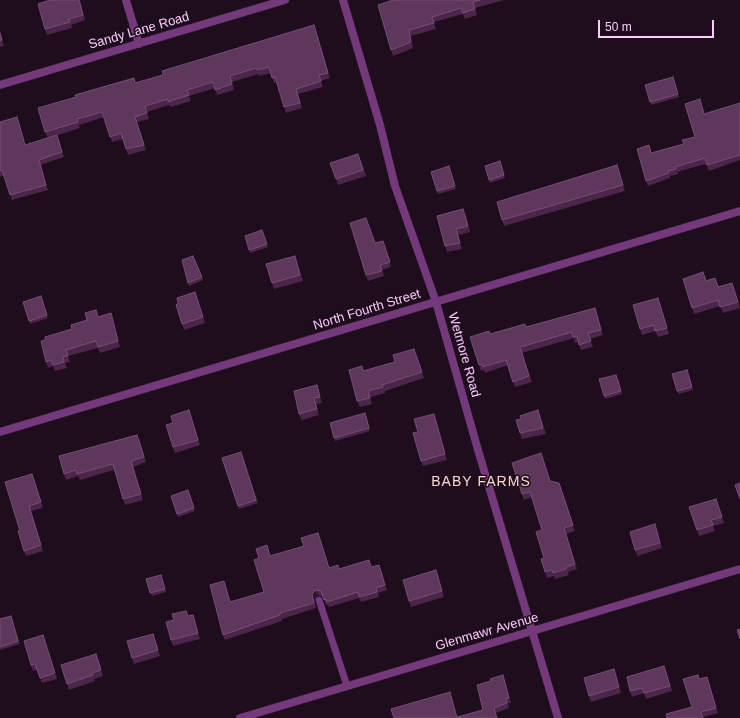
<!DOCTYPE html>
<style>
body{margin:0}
#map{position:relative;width:740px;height:718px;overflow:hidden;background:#1e0d1d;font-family:Arial,sans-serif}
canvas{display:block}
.scale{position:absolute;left:598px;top:20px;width:116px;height:18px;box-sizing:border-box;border:2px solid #fbcbfd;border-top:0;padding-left:5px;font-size:12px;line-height:14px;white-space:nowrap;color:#fbcbfd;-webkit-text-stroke:3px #1e0d1d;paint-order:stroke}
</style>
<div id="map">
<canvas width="740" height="718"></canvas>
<div class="scale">50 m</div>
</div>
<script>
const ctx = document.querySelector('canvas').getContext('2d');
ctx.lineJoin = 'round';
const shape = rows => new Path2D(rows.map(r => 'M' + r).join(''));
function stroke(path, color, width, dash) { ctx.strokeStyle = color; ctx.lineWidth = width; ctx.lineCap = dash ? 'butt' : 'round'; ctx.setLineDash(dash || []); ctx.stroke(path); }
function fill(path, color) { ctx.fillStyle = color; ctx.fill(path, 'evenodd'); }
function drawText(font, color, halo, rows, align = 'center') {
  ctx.font = font + ' Arial,sans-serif'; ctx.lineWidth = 3; ctx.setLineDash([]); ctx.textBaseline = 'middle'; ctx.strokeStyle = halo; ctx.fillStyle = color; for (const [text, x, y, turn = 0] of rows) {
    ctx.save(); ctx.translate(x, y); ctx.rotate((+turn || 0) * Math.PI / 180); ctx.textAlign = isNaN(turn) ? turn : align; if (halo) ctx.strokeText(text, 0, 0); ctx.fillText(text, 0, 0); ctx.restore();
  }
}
stroke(shape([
 [319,600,347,686]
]), '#74397b', 7);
stroke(shape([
 [126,0,139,44],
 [343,0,380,125,395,186,436,302,478,450,558,718],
 [0,85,285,0],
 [0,432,740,211],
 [240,718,740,569]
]), '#74397b', 8);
fill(shape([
 [80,0,85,20,71,25,72,28,47,35,45,29],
 [393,0,504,0,475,8,477,15,465,19,463,14,434,22,436,29,411,36,413,48,393,56,391,50],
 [316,31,330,78,321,81,323,87,298,94,302,108,286,113,277,82,274,83,271,73,259,76,258,74,232,82,234,90,217,95,215,88,189,96,191,101,171,107,169,105,147,112,149,119,137,122,146,150,128,155,123,139,112,142,104,117,79,125,80,128,48,138,45,132,136,83],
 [0,32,4,46,0,47],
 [673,77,679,97,651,105,645,85],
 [700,99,704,114,740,103,740,160,709,171,706,164,677,172,678,174,670,176,670,178,648,186,646,181,651,153,684,144,695,137],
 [0,122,19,122,25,145,57,135,64,157,40,165,48,190,12,200,4,175,0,177],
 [361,160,366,176,338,185,336,179],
 [500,161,505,178,490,183,485,166],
 [617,165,625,191,504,226,502,220],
 [449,166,456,189,438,194,431,172],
 [466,215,470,232,458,235,462,249,447,252,437,216],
 [262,230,268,247,250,253,245,236],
 [375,243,385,246,391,267,382,270,384,276,368,281,366,275],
 [193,256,203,280,189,286,188,283],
 [297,262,303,281,274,289,272,283],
 [706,281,718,287,732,283,740,308,723,313,720,306,694,314,692,308],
 [195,292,205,323,184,330,176,305,178,304],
 [41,296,48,318,30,324,23,302],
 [658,298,669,334,658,337,655,331,642,335,640,329],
 [595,308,603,335,590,339,593,347,581,350,578,342,575,343,574,338,522,353,532,382,515,387,508,365,485,373,484,370,481,371,470,337,490,334,527,327],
 [111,313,120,347,100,353,98,348,68,356,70,362,65,363,67,368,55,371,53,366,48,368,46,362,45,340,72,329,98,317],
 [414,349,424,378,385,391,385,393,370,397,372,404,360,407,357,401,363,371,395,362],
 [687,370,693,390,679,394,677,391],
 [618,378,622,394,605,399,604,396],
 [317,385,322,403,316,404,319,415,302,420,299,414],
 [189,410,200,445,175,453,173,447,173,423],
 [538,410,546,434,522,439,520,433,521,419],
 [434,414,447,460,423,466,421,461,418,432],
 [366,416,370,431,335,441,334,438],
 [140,441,146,462,133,467,143,500,125,505,114,470,80,480,78,476,66,480,64,474],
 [241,452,258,503,239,509,222,458],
 [32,474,43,508,31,511,43,551,26,556,24,551,20,531],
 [550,481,559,483,575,531,566,534,577,569,568,572,569,575,555,579,554,576,547,578,541,559,544,558,542,530,532,497,524,500,522,494],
 [188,490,195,511,178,517,171,496],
 [716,499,724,523,713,526,715,531,699,536,697,530],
 [655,524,662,548,638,556,635,550],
 [320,538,329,568,339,568,372,567,381,570,387,590,378,593,379,597,361,602,359,598,329,607,328,605,326,605,323,597,318,595,314,599,316,608,282,619,282,621,225,640,223,635,231,602,264,592,271,556,304,546],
 [436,570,444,597,411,607,409,601],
 [161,575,166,592,152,596,146,579],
 [186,611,188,616,193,615,200,639,173,646,171,640,174,620],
 [11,616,20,644,0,650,0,619],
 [153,634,160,656,134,664,132,658],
 [45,641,57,679,42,683,37,670,33,671,31,665],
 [98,660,103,676,94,679,95,681,69,690,67,684],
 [664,666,672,691,646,699,644,693,632,697,630,691],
 [614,669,621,693,591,702,589,696],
 [707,677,718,713,703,717,692,707,699,679],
 [505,680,511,703,508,703,509,708,496,713,483,710,491,681]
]), '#4b254a');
fill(shape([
 [314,25,316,31,330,78,328,73],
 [409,30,411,36,413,48,411,42],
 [463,209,466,215,470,232,468,226],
 [111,313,113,319,120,347,118,341],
 [317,385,319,391,322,403,320,397],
 [434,414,436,420,447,460,445,454],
 [316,590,318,595,314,599,316,608,312,594],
 [193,615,195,621,200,639,198,633],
 [503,675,505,680,511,703,509,698]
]), '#311430');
const building = shape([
 [50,0,79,0,83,15,69,19,70,22,45,29,38,4,50,0],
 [393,0,480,0,473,2,475,9,463,13,461,8,432,17,434,23,409,30,411,42,391,50,378,5,393,0],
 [314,25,328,73,319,75,321,81,296,89,300,103,284,107,275,77,272,78,269,67,257,70,256,68,230,76,232,84,215,90,213,82,187,90,189,95,168,102,168,99,145,106,147,113,135,117,144,145,126,149,121,133,110,137,102,112,77,119,78,122,45,132,38,108,76,97,75,95,134,78,135,83,163,75,162,71,314,25],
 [0,33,2,40,0,41,0,33],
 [673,77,678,94,650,102,645,85,673,77],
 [700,99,704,114,740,103,740,155,707,165,705,158,675,167,676,169,668,171,669,173,646,181,637,149,649,145,651,153,684,144,682,140,695,137,685,104,700,99],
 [17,117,25,145,57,135,62,152,39,160,46,185,10,195,2,170,0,171,0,122,17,117],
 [358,154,363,170,336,179,330,163,358,154],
 [500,161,504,175,489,180,485,166,500,161],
 [617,165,623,185,502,220,497,202,617,165],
 [449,166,455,186,437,191,431,172,449,166],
 [463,209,468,226,456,229,460,243,445,246,437,216,463,209],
 [366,218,375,243,383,241,390,262,380,265,382,271,366,275,350,223,366,218],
 [262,230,267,244,249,250,245,236,262,230],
 [193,256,202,277,188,283,182,260,193,256],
 [295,256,300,275,272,283,266,264,295,256],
 [703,272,706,281,715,278,718,287,732,283,738,302,720,307,718,300,692,308,683,279,703,272],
 [195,292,203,317,182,324,176,305,178,304,177,298,195,292],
 [41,296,47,315,29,321,23,302,41,296],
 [658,298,667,328,655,331,654,325,640,329,633,305,658,298],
 [595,308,601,330,588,333,591,341,579,345,577,336,573,337,572,332,520,347,529,376,513,382,506,360,483,367,482,364,479,365,470,337,489,331,490,334,525,324,526,327,595,308],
 [96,310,98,317,111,313,118,341,98,347,96,341,66,350,68,356,63,357,64,362,53,365,51,360,46,362,41,341,45,340,45,337,72,329,71,325,87,320,85,313,96,310],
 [414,349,422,372,382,385,383,387,368,391,370,398,357,401,349,370,362,366,363,371,395,362,393,355,414,349],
 [687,370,692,387,677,391,672,374,687,370],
 [616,375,621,391,604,396,599,379,616,375],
 [317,385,320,397,314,398,317,409,299,414,294,391,317,385],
 [189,410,198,440,173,447,166,425,173,423,171,416,189,410],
 [538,410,543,428,520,433,516,420,521,419,520,416,538,410],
 [365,413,369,428,334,438,330,423,365,413],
 [434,414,445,454,421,461,413,433,418,432,414,419,434,414],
 [137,435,144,457,131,461,141,494,123,499,113,464,77,474,76,470,64,474,59,456,137,435],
 [241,452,256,500,238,506,222,458,241,452],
 [541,453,550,481,559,483,573,525,564,528,575,564,566,567,566,569,553,573,552,570,545,572,541,559,544,558,536,532,542,530,530,492,522,494,512,463,541,453],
 [32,474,41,502,29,506,41,545,24,551,18,531,20,531,5,482,32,474],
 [740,483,740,499,735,485,740,483],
 [188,490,194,508,177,514,171,496,188,490],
 [716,499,722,517,711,520,713,525,697,530,689,507,716,499],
 [655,524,660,543,635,550,630,532,655,524],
 [318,533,329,568,338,565,339,569,369,560,371,567,379,565,385,585,376,588,377,592,359,597,358,592,327,602,326,599,324,600,321,591,316,590,312,594,314,603,280,613,280,615,223,635,210,585,224,581,230,602,264,592,254,560,259,558,256,549,267,545,270,556,304,546,301,538,318,533],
 [436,570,442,591,409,601,403,580,436,570],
 [161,575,165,589,150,593,146,579,161,575],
 [186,611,188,616,193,615,198,633,171,640,166,622,174,620,172,614,186,611],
 [11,616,18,641,0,647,0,619,11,616],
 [740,629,740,639,737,630,740,629],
 [153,634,158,650,132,658,127,641,153,634],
 [43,635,55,673,40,678,35,664,31,665,24,641,43,635],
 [96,654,101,670,92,673,93,675,67,684,61,665,96,654],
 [664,666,670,686,644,693,642,688,630,691,627,677,664,666],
 [614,669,619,687,589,696,584,678,614,669],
 [503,675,509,698,506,698,507,703,494,708,497,718,458,718,457,717,483,710,477,685,491,681,490,679,503,675],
 [698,675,699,679,707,677,716,708,701,712,703,718,667,718,666,714,692,707,683,679,698,675],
 [450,692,457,718,394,718,391,709,450,692]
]);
fill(building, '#5e375d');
stroke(building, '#774e76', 1);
drawText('13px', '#fbcbfd', '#1e0d1d', [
 ["Sandy Lane Road",139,31,-16],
 ["North Fourth Street",367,310,-17],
 ["Wetmore Road",464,355,74],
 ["Glenmawr Avenue",487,632,-16]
]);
ctx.letterSpacing = '1px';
drawText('14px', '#fdd7cd', '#1e0d1d', [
 ["BABY FARMS",481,482]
]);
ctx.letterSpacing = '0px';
</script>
